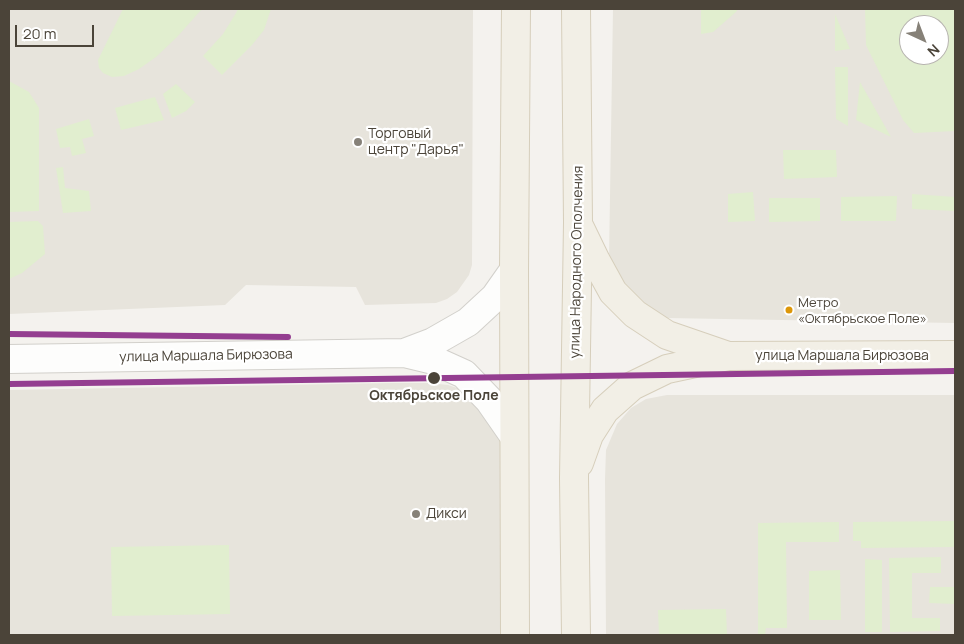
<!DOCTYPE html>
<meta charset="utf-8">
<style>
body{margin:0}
#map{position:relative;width:964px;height:644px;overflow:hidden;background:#f4f2ee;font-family:Manrope,sans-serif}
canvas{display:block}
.frame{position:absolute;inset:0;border:10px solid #4b4439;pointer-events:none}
.north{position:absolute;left:899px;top:15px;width:50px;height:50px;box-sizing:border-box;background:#fff;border:1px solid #b7b4b0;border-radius:50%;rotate:137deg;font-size:14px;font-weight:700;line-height:20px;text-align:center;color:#4b4439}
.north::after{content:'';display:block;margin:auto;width:18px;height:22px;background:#868178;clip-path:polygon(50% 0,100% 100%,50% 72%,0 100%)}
.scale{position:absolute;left:15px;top:25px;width:79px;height:22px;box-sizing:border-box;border:2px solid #4b4439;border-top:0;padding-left:6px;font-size:15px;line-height:18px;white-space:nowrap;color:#4b4439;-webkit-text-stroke:4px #fff;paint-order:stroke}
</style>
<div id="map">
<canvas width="964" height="644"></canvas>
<div class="frame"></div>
<div class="north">N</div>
<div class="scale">20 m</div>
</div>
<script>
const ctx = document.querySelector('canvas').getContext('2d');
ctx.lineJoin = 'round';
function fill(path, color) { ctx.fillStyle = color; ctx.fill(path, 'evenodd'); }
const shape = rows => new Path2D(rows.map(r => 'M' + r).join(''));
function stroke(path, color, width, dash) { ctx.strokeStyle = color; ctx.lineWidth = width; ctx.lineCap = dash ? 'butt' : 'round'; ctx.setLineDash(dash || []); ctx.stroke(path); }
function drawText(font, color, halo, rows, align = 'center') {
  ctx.font = font + ' Manrope,sans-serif'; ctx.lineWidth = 4.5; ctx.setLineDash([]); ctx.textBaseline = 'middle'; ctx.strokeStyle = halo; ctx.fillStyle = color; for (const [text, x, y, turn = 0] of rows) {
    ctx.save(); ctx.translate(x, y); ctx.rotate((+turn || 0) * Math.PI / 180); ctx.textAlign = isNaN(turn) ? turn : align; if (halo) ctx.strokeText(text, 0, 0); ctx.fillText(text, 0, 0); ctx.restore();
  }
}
fill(shape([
 [9,9,473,9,472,265,469,275,457,292,447,299,436,303,365,305,356,287,246,285,225,305,9,314],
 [613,9,955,9,955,323,667,318,639,303,620,282,609,259],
 [909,25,939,25,939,55,909,55],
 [392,383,429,383,448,385,463,390,478,399,502,442,504,635,9,635,9,390],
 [667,395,955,395,955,635,606,635,605,479,606,450,617,424,631,408,646,399]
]), '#e7e4dc');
fill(shape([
 [123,9,202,9,177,37,156,57,139,69,124,76,112,77,103,73,99,68,98,60],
 [238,9,271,9,264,30,252,45,222,75,203,56,223,34,236,13],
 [701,9,738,9,736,12,713,32,701,34],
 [865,9,955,9,955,131,914,133,903,120,866,45],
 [909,25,939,25,939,55,909,55],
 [835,14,850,49,835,51],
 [835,67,848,67,848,126,836,119],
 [9,81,29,92,39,108,39,211,9,212],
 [860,82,891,137,856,120],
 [176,84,195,102,186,111,172,118,163,94],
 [155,97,164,120,121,130,115,108],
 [89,119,94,136,82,139,86,153,72,156,70,147,60,148,56,129],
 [783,150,836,150,837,177,784,179],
 [63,167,65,188,89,191,91,211,63,213,56,168],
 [753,192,755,221,728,222,728,194],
 [912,194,955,197,955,211,912,209],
 [897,196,896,221,841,221,841,197],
 [769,198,820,198,820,221,769,222],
 [38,221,43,226,45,254,22,273,9,279,9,222],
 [955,521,955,547,861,548,861,541,853,541,853,522],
 [839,522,839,542,786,542,787,628,766,628,765,635,758,635,758,523],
 [229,545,230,614,112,616,111,547],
 [941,557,941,573,912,573,912,618,940,618,940,631,890,632,889,558],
 [865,559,882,560,882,632,865,632],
 [840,570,841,620,809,620,809,571],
 [930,587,955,587,955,604,929,603],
 [726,609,727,635,659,635,658,610]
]), '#e1eecf');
const minor = shape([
 [404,353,433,342,468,322,495,297,514,270],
 [9,359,404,353,433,360,464,374,489,400,514,436]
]);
const major = shape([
 [580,228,596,261,613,292,635,314,667,335,728,356],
 [579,463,589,435,605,410,632,386,667,369,728,356,955,355],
 [515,635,514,270,516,9],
 [576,635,574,478,578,223,576,9]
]);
stroke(minor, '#d2d0cb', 30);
stroke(major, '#d6cebb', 30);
stroke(minor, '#fdfdfc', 28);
stroke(major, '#f2efe6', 28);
stroke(shape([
 [9,334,288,337],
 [9,384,955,371]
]), '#943e90', 6);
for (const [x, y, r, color] of [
 [358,142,5,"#868178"],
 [789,310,4.5,"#dd9709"],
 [434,378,7,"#4b4439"],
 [416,514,5,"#868178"]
]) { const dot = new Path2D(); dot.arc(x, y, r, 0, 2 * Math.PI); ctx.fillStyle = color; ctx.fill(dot); stroke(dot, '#fff', 2); }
drawText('13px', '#4b4439', '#fff', [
 ["Метро",798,303],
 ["«Октябрьское Поле»",798,319]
], 'left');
drawText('14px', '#4b4439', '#fff', [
 ["Торговый",368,134],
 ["центр \"Дарья\"",368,150],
 ["Дикси",426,514]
], 'left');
drawText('14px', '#4b4439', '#fff', [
 ["улица Народного Ополчения",577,262,-89],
 ["улица Маршала Бирюзова",206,356,-1],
 ["улица Маршала Бирюзова",842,356]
]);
drawText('bold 14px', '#4b4439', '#fff', [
 ["Октябрьское Поле",434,396]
]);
</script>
